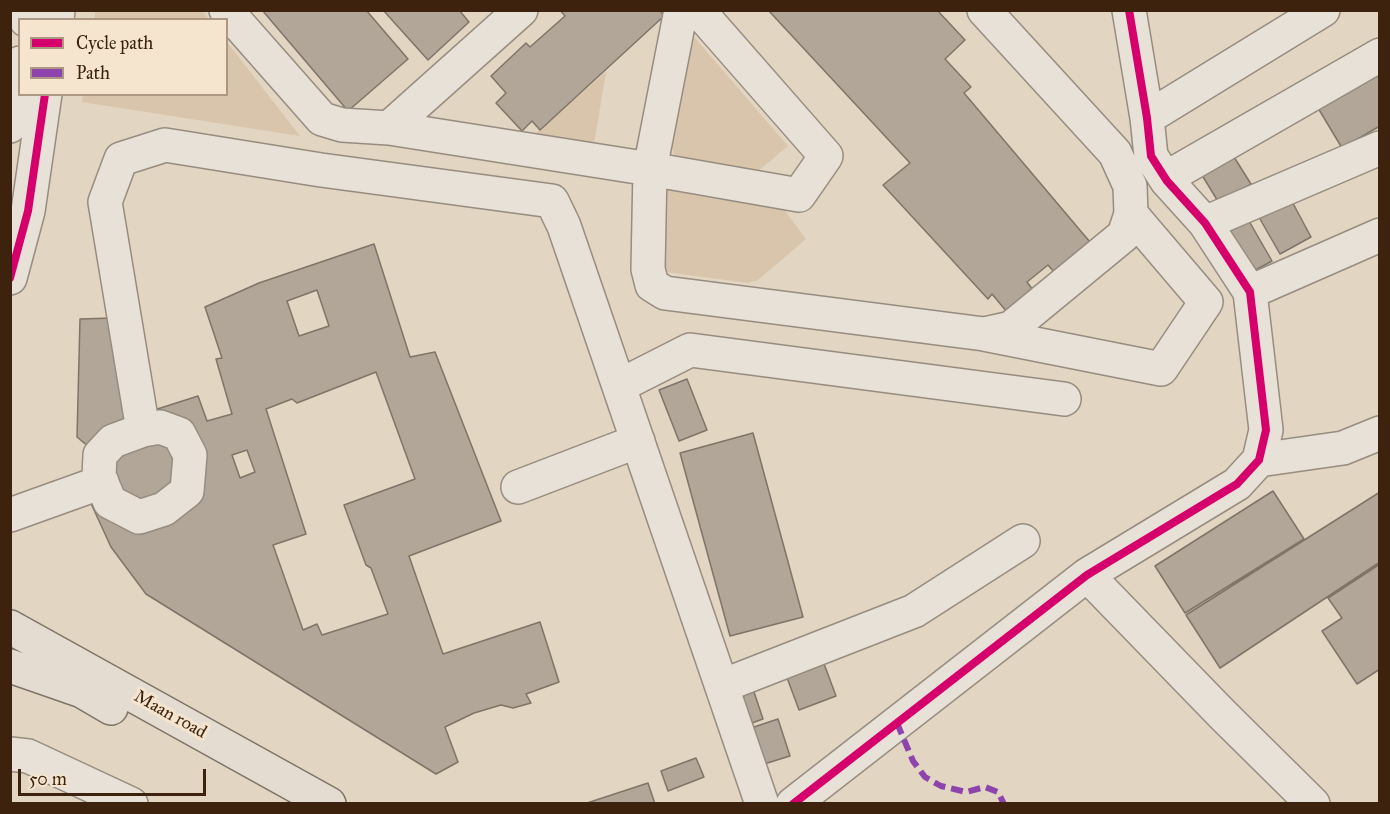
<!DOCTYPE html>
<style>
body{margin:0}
#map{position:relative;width:1390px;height:814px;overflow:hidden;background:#e2d5c2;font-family:"IM FELL Great Primer",serif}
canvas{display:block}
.frame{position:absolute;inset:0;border:12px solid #3d230e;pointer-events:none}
.legend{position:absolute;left:18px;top:18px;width:210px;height:78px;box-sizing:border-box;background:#f5e5cf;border:2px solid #ab9782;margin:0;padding:8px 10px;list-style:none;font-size:18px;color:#3d230e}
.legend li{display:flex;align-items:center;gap:12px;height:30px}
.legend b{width:30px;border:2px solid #ab9782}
.scale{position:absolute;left:18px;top:769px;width:188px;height:27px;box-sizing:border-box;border:3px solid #3d230e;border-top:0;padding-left:8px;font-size:18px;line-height:21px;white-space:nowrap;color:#3d230e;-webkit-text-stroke:4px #f5e5cf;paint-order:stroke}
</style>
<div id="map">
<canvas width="1390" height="814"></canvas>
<div class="frame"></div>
<ul class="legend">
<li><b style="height:8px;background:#d6006c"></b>Cycle path</li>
<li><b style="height:8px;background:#8e44ad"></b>Path</li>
</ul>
<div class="scale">50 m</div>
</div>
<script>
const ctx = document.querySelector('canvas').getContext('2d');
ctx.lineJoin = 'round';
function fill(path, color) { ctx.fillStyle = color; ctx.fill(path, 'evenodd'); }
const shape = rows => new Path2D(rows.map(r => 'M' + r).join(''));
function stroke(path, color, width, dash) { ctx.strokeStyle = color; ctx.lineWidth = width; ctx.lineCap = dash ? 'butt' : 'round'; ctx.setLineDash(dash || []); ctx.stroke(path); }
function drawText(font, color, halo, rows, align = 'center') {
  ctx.font = font + ' "IM FELL Great Primer",serif'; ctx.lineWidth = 6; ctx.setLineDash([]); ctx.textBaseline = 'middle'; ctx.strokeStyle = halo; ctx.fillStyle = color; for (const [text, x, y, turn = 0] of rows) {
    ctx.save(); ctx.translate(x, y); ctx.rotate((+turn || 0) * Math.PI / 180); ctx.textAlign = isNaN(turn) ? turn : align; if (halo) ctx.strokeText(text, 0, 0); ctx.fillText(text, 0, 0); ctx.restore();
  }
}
fill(shape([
 [96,10,202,11,209,19,94,19],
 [694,37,788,146,752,176,678,159,674,154,671,144],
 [227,42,300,136,82,102,83,94,226,94],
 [606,72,593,150,530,138],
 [678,186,783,208,806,239,758,280,748,283,665,272,657,265,662,196,668,189]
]), '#d9c5ab');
const building = shape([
 [262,10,366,10,408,59,348,111,262,10],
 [383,10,459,10,469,22,428,60,383,10],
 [560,10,660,10,664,16,540,130,532,121,522,131,496,103,506,93,491,76,526,43,530,47,565,16,560,10],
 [768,10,937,10,965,40,945,59,971,87,964,93,1090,242,1054,272,1048,265,1027,282,1033,290,1007,312,992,294,988,299,883,185,910,163,768,10],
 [1380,65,1380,126,1342,148,1315,103,1380,65],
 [1229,149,1251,184,1219,203,1197,167,1229,149],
 [1288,194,1311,237,1280,254,1256,212,1288,194],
 [1249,221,1272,261,1248,274,1226,233,1249,221],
 [374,244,410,357,435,352,501,521,409,556,443,654,540,622,559,682,526,694,531,703,513,708,501,705,474,713,445,727,458,762,436,774,146,594,111,547,88,497,90,448,77,437,80,319,113,318,145,413,198,396,207,421,232,414,216,359,222,358,205,307,259,283,374,244],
 [317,290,329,326,299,336,287,301,317,290],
 [376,372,415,479,344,505,366,565,371,568,388,614,322,635,317,624,303,630,273,545,306,534,266,409,292,399,297,403,376,372],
 [247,450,255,472,240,478,232,455,247,450],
 [687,379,707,430,679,441,659,390,687,379],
 [753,433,803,617,730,636,680,453,753,433],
 [1273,491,1304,539,1185,613,1155,566,1273,491],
 [1380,492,1380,562,1220,668,1186,615,1380,492],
 [1380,564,1380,669,1357,684,1322,631,1342,618,1328,598,1380,564],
 [823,661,836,696,799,710,786,675,823,661],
 [750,680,763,719,741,727,728,687,750,680],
 [778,719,790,756,751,768,739,732,778,719],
 [696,758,704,777,668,791,661,771,696,758],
 [648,783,655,804,584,804,648,783]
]);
fill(building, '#b1a698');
stroke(building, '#7f7467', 1.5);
const minor = shape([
 [226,10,322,119,342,125,389,128,650,169,799,195,826,156,698,10],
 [681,10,650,169,648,269,652,285,665,293,984,334,1011,328,1124,235,1131,214,1130,186,1115,153,984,10],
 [26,20,28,10],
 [57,20,58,10],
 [1147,118,1323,10],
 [10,126,20,63],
 [389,128,521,10],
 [1166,178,1380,55],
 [1205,223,1380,148],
 [10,278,28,211,45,94],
 [1250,292,1380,235],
 [984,334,1161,369,1206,302,1131,214],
 [619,386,690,350,1064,399],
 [143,430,160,427,179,434,190,455,187,491,164,509,139,517,110,502,99,476,100,455,113,441,143,430,105,202,121,159,165,145,321,170,552,201,564,226,762,804],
 [1259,460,1343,448,1380,433],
 [518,487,638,441],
 [10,515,102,482],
 [1087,575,1222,714,1313,804],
 [722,686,914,611,1023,541],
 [10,754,28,756,131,804],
 [793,804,1087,575,1237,484,1259,460,1266,430,1250,292,1205,223,1167,181,1151,156,1147,118,1129,10]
]);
const major = shape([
 [10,627,329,804],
 [10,666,82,691,111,708]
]);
stroke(minor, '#978c7f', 36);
stroke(major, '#7f7467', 36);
stroke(minor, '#e8e1d7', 33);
stroke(major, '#e4dcd1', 33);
stroke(shape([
 [897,723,913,761,925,777,941,786,966,792,985,787,998,792,1004,804]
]), '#8e44ad', 6, [12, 6]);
stroke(shape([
 [10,278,28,211,45,94],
 [793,804,1087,575,1237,484,1259,460,1266,430,1250,292,1205,223,1167,181,1151,156,1147,118,1129,10]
]), '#d6006c', 8);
drawText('18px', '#3d230e', '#f5e5cf', [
 ["Maan road",170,715,29]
]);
</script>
